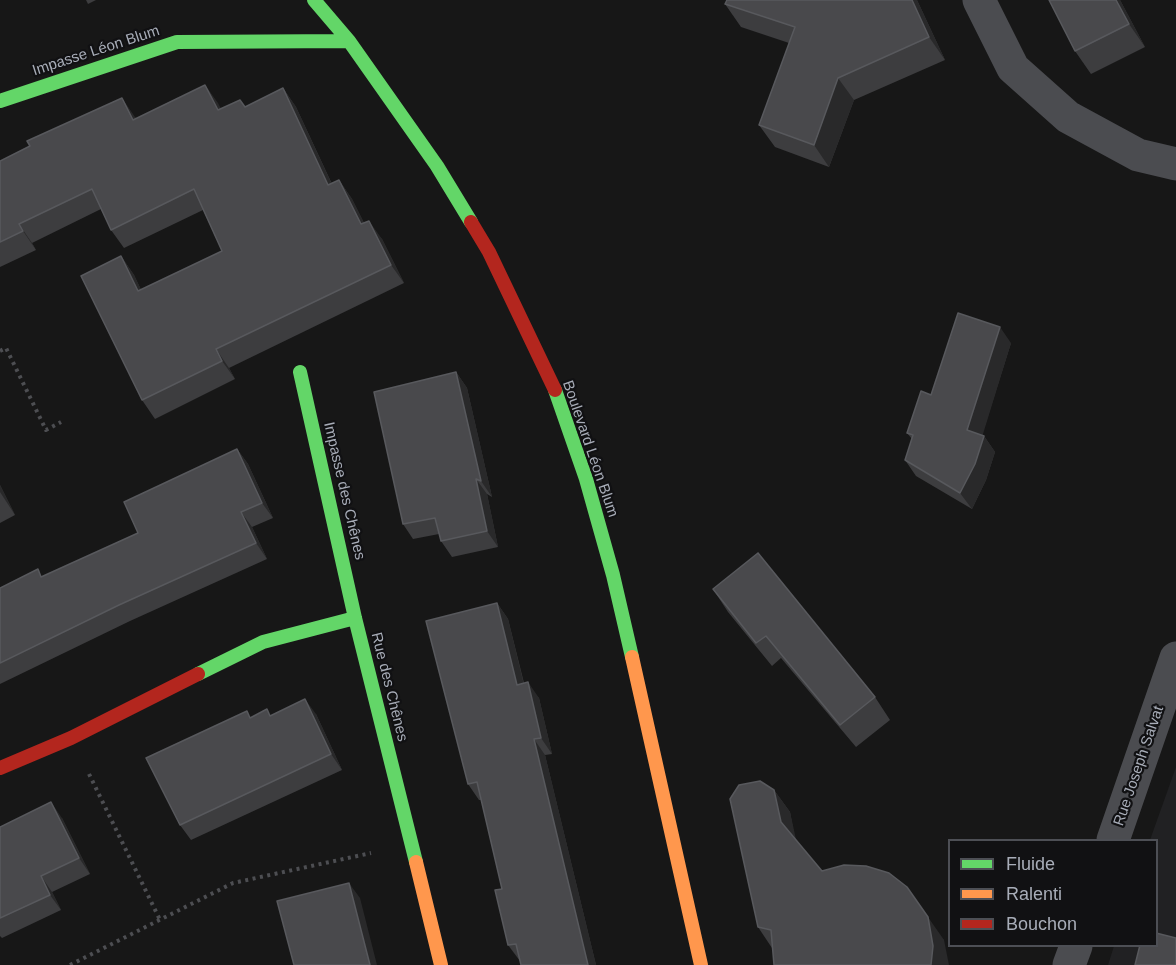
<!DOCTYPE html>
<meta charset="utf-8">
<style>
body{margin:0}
#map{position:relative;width:1176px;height:965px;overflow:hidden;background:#171717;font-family:Helvetica,sans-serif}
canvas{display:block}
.legend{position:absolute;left:948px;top:839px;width:210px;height:108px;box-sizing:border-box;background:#111113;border:2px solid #4d4f55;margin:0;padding:8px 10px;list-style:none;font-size:18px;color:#a8adb8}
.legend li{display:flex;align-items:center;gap:12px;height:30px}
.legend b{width:30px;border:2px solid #4d4f55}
</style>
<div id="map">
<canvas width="1176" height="965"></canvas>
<ul class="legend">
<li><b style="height:8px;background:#63d668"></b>Fluide</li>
<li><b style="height:8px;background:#ff974d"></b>Ralenti</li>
<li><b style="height:8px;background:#b3261e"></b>Bouchon</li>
</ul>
</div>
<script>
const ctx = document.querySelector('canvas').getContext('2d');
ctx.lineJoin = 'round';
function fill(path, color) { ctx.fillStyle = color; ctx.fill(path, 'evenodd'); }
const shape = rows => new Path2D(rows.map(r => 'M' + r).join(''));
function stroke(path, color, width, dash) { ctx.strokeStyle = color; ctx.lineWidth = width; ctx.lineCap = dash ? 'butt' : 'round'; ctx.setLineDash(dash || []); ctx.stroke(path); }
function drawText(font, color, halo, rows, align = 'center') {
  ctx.font = font + ' Helvetica,sans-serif'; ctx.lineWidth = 4.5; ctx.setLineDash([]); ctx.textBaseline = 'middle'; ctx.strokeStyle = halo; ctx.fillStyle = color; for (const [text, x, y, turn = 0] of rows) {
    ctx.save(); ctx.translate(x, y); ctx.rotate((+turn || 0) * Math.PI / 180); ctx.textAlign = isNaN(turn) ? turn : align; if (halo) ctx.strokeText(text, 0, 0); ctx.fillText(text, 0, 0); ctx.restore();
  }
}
fill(shape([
 [1176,767,1176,965,1108,965,1114,946,1156,946,1156,840,1150,840]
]), '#212123');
stroke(shape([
 [0,351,6,348,46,430,61,422],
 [89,774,161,922],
 [70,965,233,883,371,853]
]), '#4d4e52', 4, [3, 4.5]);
stroke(shape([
 [979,0,1013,68,1068,117,1138,155,1176,164],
 [1113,840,1176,658],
 [1069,965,1076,946]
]), '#4b4c50', 33);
stroke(shape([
 [314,0,349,41,437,166,471,222],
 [0,101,177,42,349,41],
 [300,372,355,618,416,862],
 [555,390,586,479,613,575,632,657],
 [198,674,263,642,355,618]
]), '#63d668', 14);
stroke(shape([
 [632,657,701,965],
 [416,862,441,965]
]), '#ff974d', 14);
stroke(shape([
 [471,222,489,252,555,390],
 [0,768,71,738,198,674]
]), '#b3261e', 14);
fill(shape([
 [86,0,96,0,88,4],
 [727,0,917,0,945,60,854,100,829,167,775,147,759,125,789,43,741,27,725,4],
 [1120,0,1145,47,1091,74,1075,51],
 [205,85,221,109,240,100,245,107,283,88,296,107,332,184,339,180,352,199,364,223,382,239,404,283,229,368,235,379,155,419,142,400,121,256,134,275,141,290,222,251,203,210,124,248,111,230,101,209,32,243,36,250,0,267,0,161,135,117,136,119],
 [1011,343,982,435,984,436,995,452,986,480,972,509,916,476,905,460,912,439,907,433,931,395],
 [456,372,467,388,492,497,487,494,498,547,452,557,441,541,439,534,413,539,403,524],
 [237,449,248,464,273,518,252,527,267,559,130,621,0,684,0,588,43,576,138,533],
 [0,485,15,515,0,523],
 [713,589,875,697,890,720,856,747,781,658,772,666,728,612],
 [497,603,508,619,524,683,539,698,552,754,545,755,596,965,521,965,520,961,508,945,502,889,481,800,479,800,468,784],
 [316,714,342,770,191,840,180,825,251,717,272,715],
 [774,790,790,812,795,839,822,871,944,940,772,948,758,927],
 [62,818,90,874,52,892,61,910,2,938,0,936,0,827]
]), '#3d3d3f');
fill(shape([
 [912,0,917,0,945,60,929,37],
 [1116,0,1120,0,1145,47,1129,24],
 [838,78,854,100,829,167,814,145],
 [205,85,218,103,231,129,218,110],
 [283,88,296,107,341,204,328,185],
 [122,98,135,117,146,139,133,120],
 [339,180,352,199,374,243,361,224],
 [369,221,382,239,404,283,391,265],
 [19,224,32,243,36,250,23,231],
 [121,256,134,275,151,310,138,291],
 [1000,327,1011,343,979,447,967,430],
 [216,349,229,368,235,379,222,361],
 [456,372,467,388,492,497,481,481],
 [984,436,995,452,986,480,972,509,960,493],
 [237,449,248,464,273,518,262,503],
 [476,479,487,494,498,547,487,531],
 [0,485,15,515,0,492],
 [241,512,252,527,267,559,256,543],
 [497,603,508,619,528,701,517,685],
 [528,682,539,698,552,754,541,738],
 [305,699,316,714,342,770,331,754],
 [534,739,545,755,596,965,588,965],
 [774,790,790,812,797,844,781,822],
 [51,802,62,818,90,874,79,858],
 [41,876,52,892,61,910,50,895],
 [349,883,360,898,377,965,370,965],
 [907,887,944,940,949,965,931,965]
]), '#29292a');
const building = shape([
 [727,0,912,0,929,37,838,78,814,145,759,125,795,27,725,4,727,0],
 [1049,0,1116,0,1129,24,1075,51,1049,0],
 [205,85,218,110,240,100,245,107,283,88,328,185,339,180,361,224,369,221,391,265,216,349,222,361,142,400,81,276,121,256,138,291,222,251,194,189,111,230,92,189,19,224,23,231,0,242,0,161,30,146,27,141,122,98,133,120,205,85],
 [958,313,1000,327,967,430,984,436,975,464,960,493,905,460,913,435,907,433,921,391,931,395,958,313],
 [456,372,481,481,476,479,487,531,441,541,435,518,403,524,374,392,456,372],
 [237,449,262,503,241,512,256,543,119,605,0,663,0,588,38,569,41,577,138,533,124,502,237,449],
 [758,553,875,697,840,725,766,636,756,643,713,589,758,553],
 [497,603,517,685,528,682,541,738,534,739,588,965,521,965,516,944,508,945,495,890,502,889,477,782,468,784,426,621,497,603],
 [305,699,331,754,180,825,146,758,247,711,250,718,267,709,270,716,305,699],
 [760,781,774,790,781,822,822,871,844,865,866,866,889,873,907,887,928,917,933,946,931,965,774,965,771,930,758,927,730,799,739,785,760,781],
 [51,802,79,858,41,876,50,895,0,918,0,827,51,802],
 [349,883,370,965,294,965,277,901,349,883],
 [1156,933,1176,938,1176,965,1135,965,1140,945,1156,945,1156,933]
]);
fill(building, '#49494c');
stroke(building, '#58595d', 1.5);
drawText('15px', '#a8adb8', '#111113', [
 ["Impasse Léon Blum",96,51,-18],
 ["Boulevard Léon Blum",590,449,71],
 ["Impasse des Chênes",344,491,77],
 ["Rue des Chênes",389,687,76],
 ["Rue Joseph Salvat",1139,766,-71]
]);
</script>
